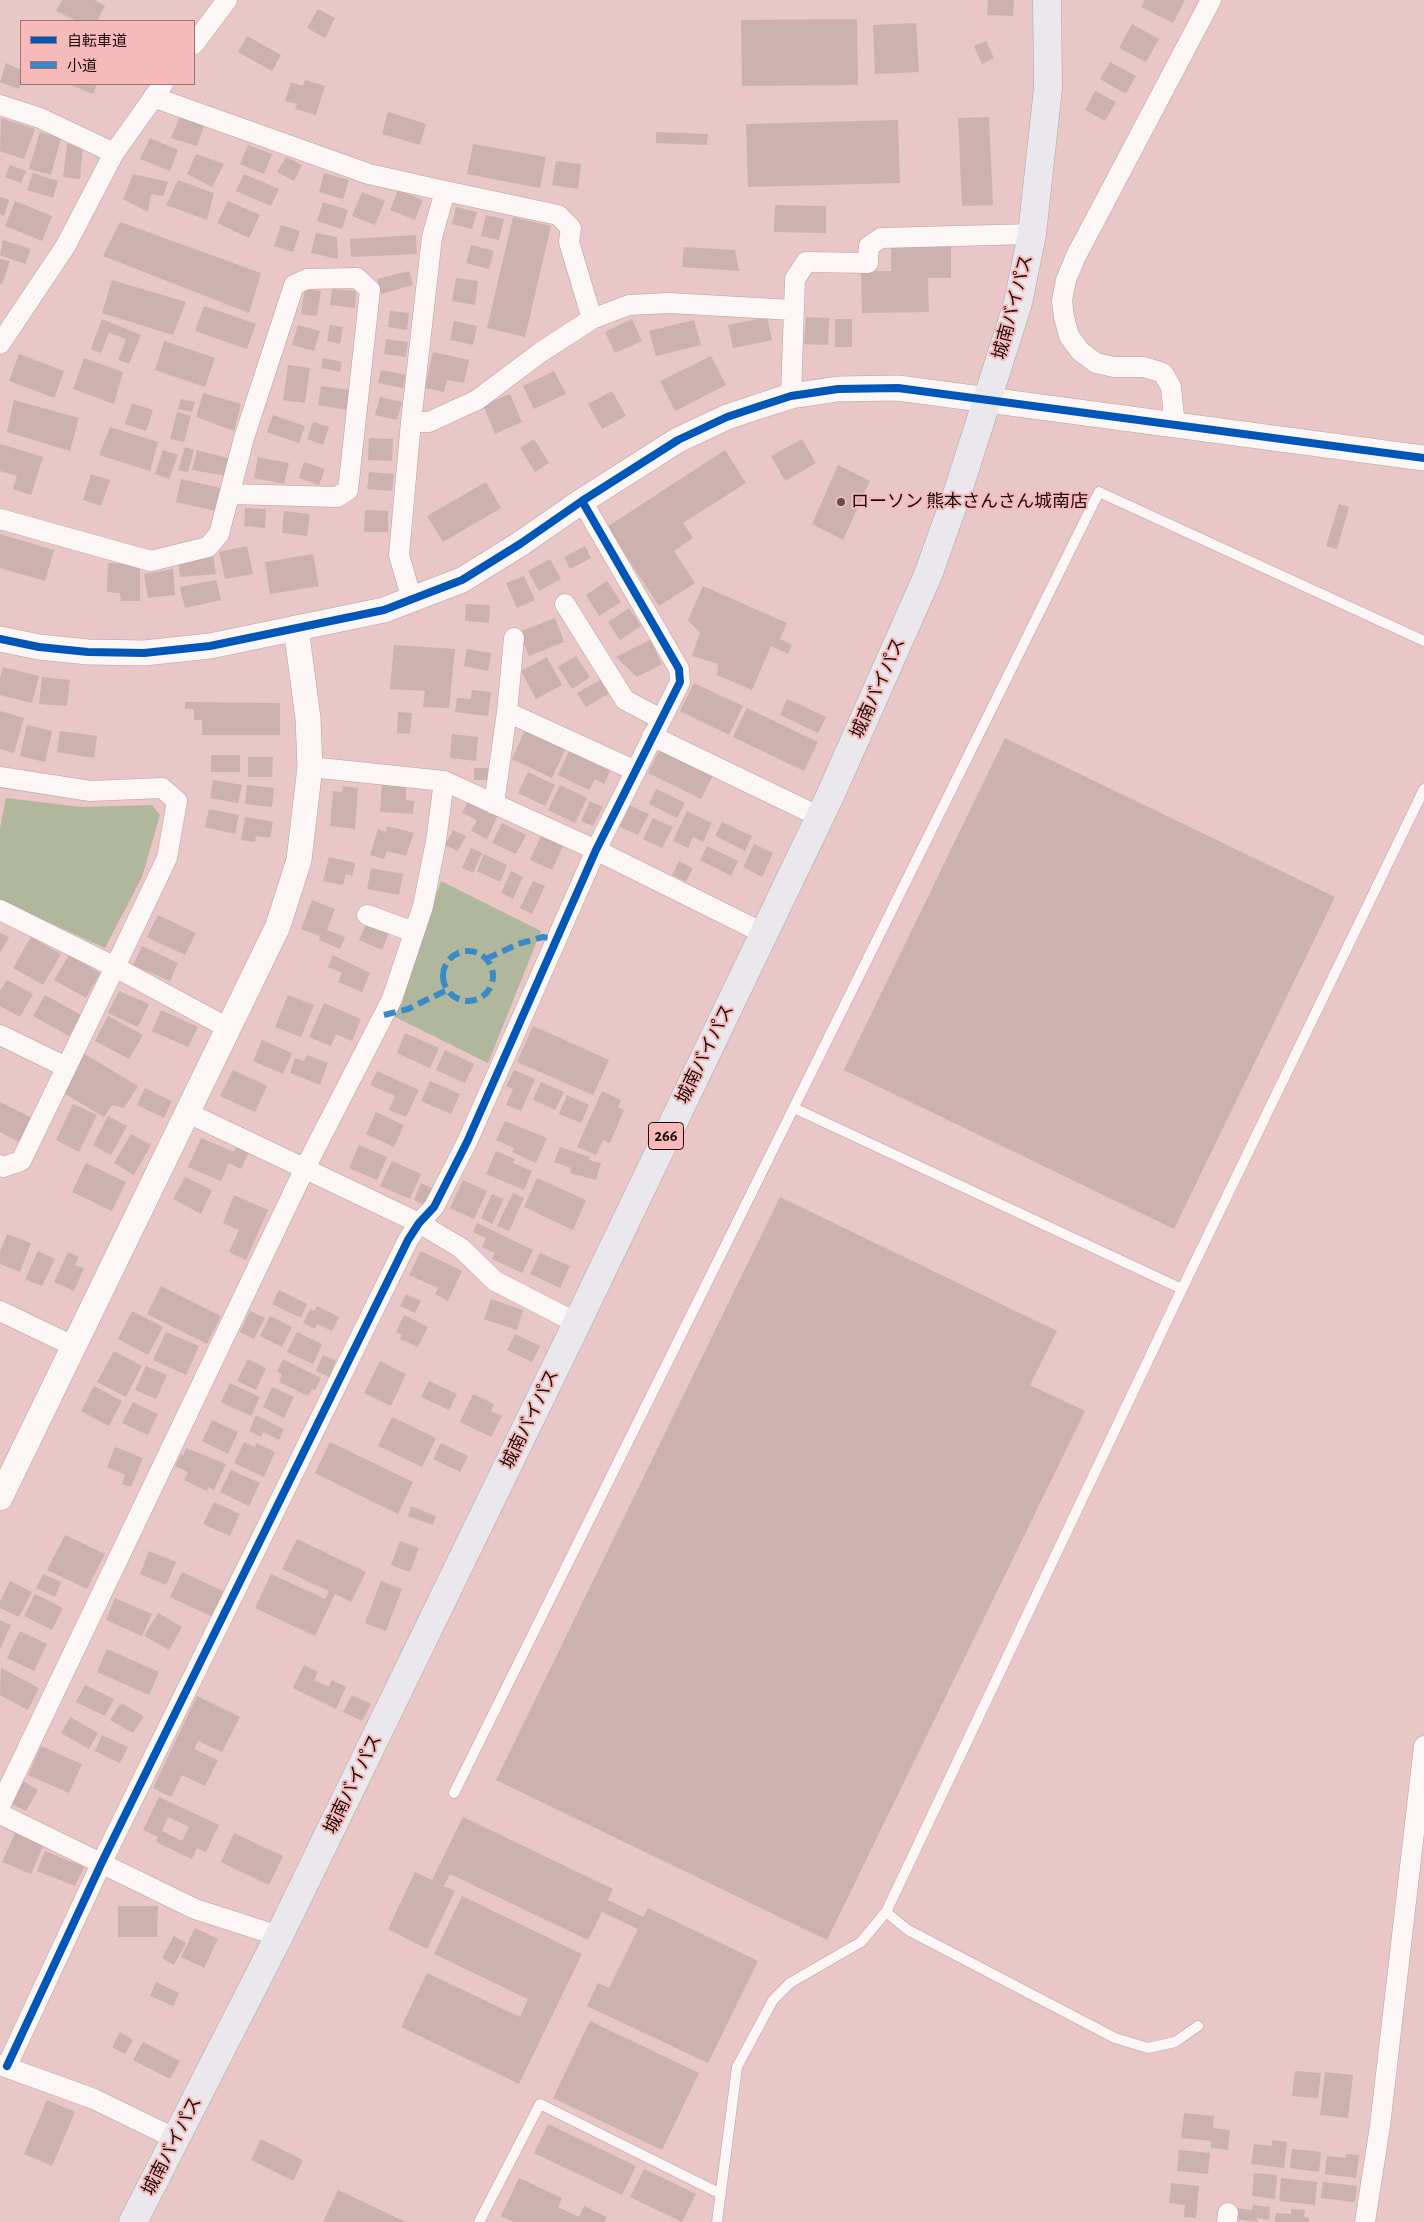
<!DOCTYPE html>
<meta charset="utf-8">
<style>
body{margin:0}
#map{position:relative;width:1424px;height:2222px;overflow:hidden;background:#e8c7c6;font-family:"Alegreya Sans","Noto Sans JP",sans-serif}
canvas{display:block}
.legend{position:absolute;left:20px;top:20px;width:175px;height:65px;box-sizing:border-box;background:#f5bab9;border:1px solid #9f7474;margin:0;padding:6px 9px;list-style:none;font-size:15px;color:#1f0c0c}
.legend li{display:flex;align-items:center;gap:10px;height:25px}
.legend b{width:25px;border:1px solid #9f7474}
</style>
<div id="map">
<canvas width="1424" height="2222"></canvas>
<ul class="legend">
<li><b style="height:6px;background:#0057b8"></b>自転車道</li>
<li><b style="height:6px;background:#398ac6"></b>小道</li>
</ul>
</div>
<script>
const ctx = document.querySelector('canvas').getContext('2d');
ctx.lineJoin = 'round';
function fill(path, color) { ctx.fillStyle = color; ctx.fill(path, 'evenodd'); }
const shape = rows => new Path2D(rows.map(r => 'M' + r).join(''));
function stroke(path, color, width, dash) { ctx.strokeStyle = color; ctx.lineWidth = width; ctx.lineCap = dash ? 'butt' : 'round'; ctx.setLineDash(dash || []); ctx.stroke(path); }
function drawText(font, color, halo, rows, align = 'center') {
  ctx.font = font + ' "Alegreya Sans","Noto Sans JP",sans-serif'; ctx.lineWidth = 4; ctx.setLineDash([]); ctx.textBaseline = 'middle'; ctx.strokeStyle = halo; ctx.fillStyle = color; for (const [text, x, y, turn = 0] of rows) {
    ctx.save(); ctx.translate(x, y); ctx.rotate((+turn || 0) * Math.PI / 180); ctx.textAlign = isNaN(turn) ? turn : align; if (halo) ctx.strokeText(text, 0, 0); ctx.fillText(text, 0, 0); ctx.restore();
  }
}
fill(shape([
 [6,798,81,807,152,805,160,815,142,877,105,948,0,900,0,828],
 [441,881,541,931,488,1063,395,1017]
]), '#b1b79d');
fill(shape([
 [62,0,94,0,105,6,97,21,77,21,56,11],
 [988,0,1014,0,1013,16,987,15],
 [1145,0,1185,0,1173,23,1141,7],
 [318,9,335,18,325,38,307,28],
 [857,19,858,85,742,86,741,20],
 [916,23,919,72,875,74,873,25],
 [1132,24,1159,39,1146,62,1119,48],
 [247,36,281,55,272,71,238,52],
 [986,41,994,58,982,64,974,46],
 [1110,62,1136,76,1126,94,1100,79],
 [6,63,21,70,21,83,19,89,0,82],
 [305,80,325,86,316,115,295,109,297,104,285,101,291,82,303,86],
 [68,84,97,84,93,94],
 [1095,91,1116,102,1105,121,1085,110],
 [388,112,426,124,420,145,382,134],
 [181,114,205,122,197,146,171,138],
 [989,117,993,205,962,206,958,118],
 [1,118,35,129,24,159,0,151],
 [898,120,900,183,748,187,746,124],
 [40,132,61,138,51,175,29,169],
 [656,132,708,134,707,145,656,143],
 [150,138,178,150,170,171,140,159],
 [67,144,83,145,80,179,63,177],
 [473,144,546,157,540,188,467,174],
 [248,145,272,154,264,174,240,164],
 [196,154,224,164,212,187,187,174],
 [286,157,302,165,294,181,277,172],
 [556,161,581,164,578,189,552,185],
 [10,165,26,171,21,183,5,177],
 [33,173,58,181,53,198,27,190],
 [324,173,349,180,343,199,319,192],
 [133,174,168,182,163,196,151,194,148,212,123,199],
 [244,174,279,189,271,206,236,191],
 [178,180,214,193,207,220,166,205],
 [398,190,423,200,415,220,390,210],
 [362,192,385,201,375,225,352,216],
 [0,197,9,200,4,216,0,214],
 [15,201,52,216,42,241,5,226],
 [228,201,260,215,249,238,217,223],
 [323,202,348,210,342,229,317,221],
 [775,205,826,206,826,233,774,232],
 [456,207,477,212,472,229,452,224],
 [486,215,504,219,499,240,481,236],
 [513,217,551,226,525,337,487,328],
 [120,222,261,273,249,313,103,256],
 [281,225,300,231,293,252,274,246],
 [316,233,337,237,338,259,311,253],
 [416,235,417,254,351,257,350,239],
 [3,240,31,249,25,264,0,255],
 [951,243,951,278,928,278,929,312,862,313,861,271,891,271,891,244],
 [471,245,494,251,489,269,466,263],
 [684,247,735,250,739,271,682,267],
 [0,259,10,261,2,285,0,284],
 [409,271,413,285,381,294,377,279],
 [456,278,478,281,475,305,452,301],
 [112,280,186,302,173,335,102,313],
 [305,289,321,291,317,316,301,314],
 [332,289,356,291,355,308,330,305],
 [204,306,256,324,247,349,195,331],
 [390,311,409,313,407,330,388,327],
 [767,317,772,340,733,348,728,325],
 [806,317,829,318,828,345,804,344],
 [102,319,141,335,129,364,118,360,126,339,109,333,101,353,91,349],
 [632,319,642,341,615,353,605,332],
 [835,319,852,319,852,347,835,347],
 [694,320,701,345,656,356,649,331],
 [454,321,477,326,473,345,450,340],
 [298,325,320,331,314,351,292,345],
 [330,325,343,327,340,344,327,341],
 [386,339,408,342,406,357,384,354],
 [164,341,215,358,205,387,155,370],
 [433,352,469,360,464,383,447,380,444,392,425,388],
 [19,354,64,371,54,398,9,381],
 [711,356,726,385,675,411,660,381],
 [84,358,123,372,114,404,73,389],
 [323,358,342,362,340,372,321,368],
 [288,365,310,368,305,403,283,400],
 [381,370,406,375,403,388,378,383],
 [554,371,566,394,534,409,523,386],
 [321,386,350,390,347,410,318,405],
 [612,391,626,416,602,429,588,404],
 [203,393,241,404,234,431,196,417],
 [510,394,522,422,495,434,483,405],
 [380,397,402,402,397,420,375,415],
 [181,399,195,402,192,412,178,409],
 [14,400,79,418,70,451,7,432],
 [132,403,153,410,146,431,125,424],
 [177,412,191,416,184,442,170,439],
 [273,415,305,426,299,443,267,432],
 [313,422,329,427,323,445,307,439],
 [110,427,158,442,150,471,99,455],
 [369,438,393,439,392,461,368,460],
 [534,439,549,463,535,472,520,448],
 [802,439,816,463,785,481,771,456],
 [0,444,43,457,31,495,13,489,17,476,0,471],
 [185,447,194,450,188,472,178,470],
 [163,450,178,455,169,479,155,474],
 [197,450,231,459,228,476,192,470],
 [725,450,746,483,683,523,693,538,674,551,695,583,659,606,607,527],
 [258,457,289,463,284,484,254,478],
 [304,462,325,469,319,485,299,478],
 [838,465,870,481,843,540,812,524],
 [369,472,394,474,392,491,367,489],
 [91,474,110,480,101,506,83,500],
 [181,479,220,488,216,511,176,502],
 [486,482,501,508,443,542,427,516],
 [1339,504,1349,507,1337,549,1326,546],
 [245,508,266,509,265,528,244,526],
 [365,510,388,511,388,532,364,532],
 [284,511,310,514,307,536,282,533],
 [0,534,54,550,45,581,0,568],
 [247,546,253,574,225,579,219,552],
 [585,546,591,558,570,569,564,557],
 [213,554,216,574,180,577,178,558],
 [313,554,319,586,270,594,265,562],
 [550,559,561,579,539,591,528,571],
 [108,563,140,564,140,601,121,601,120,593,107,592],
 [173,569,175,595,148,598,144,574],
 [524,576,535,600,517,608,506,583],
 [216,580,221,600,185,608,180,587],
 [607,581,621,602,599,616,586,595],
 [703,586,787,623,780,639,792,645,788,654,771,646,752,690,717,675,718,664,692,656,700,633,688,620],
 [466,604,490,605,489,623,465,621],
 [629,608,641,626,620,640,608,622],
 [555,618,564,642,529,656,519,632],
 [650,640,662,664,637,677,616,657],
 [394,645,455,649,449,708,423,707,425,691,390,689],
 [467,649,491,653,488,671,464,666],
 [576,656,590,677,572,689,558,667],
 [547,657,562,685,536,699,521,671],
 [3,667,39,676,32,703,0,695,0,679],
 [42,677,70,680,67,706,39,704],
 [602,679,610,693,586,707,577,693],
 [694,683,743,706,729,735,680,711],
 [472,690,491,692,488,716,455,712,457,698,471,699],
 [787,699,826,717,818,733,780,715],
 [185,702,280,703,280,735,202,735,202,720,194,720,194,709,185,709],
 [747,708,818,742,804,771,733,737],
 [0,711,24,718,14,753,0,749],
 [398,712,412,713,410,734,397,733],
 [27,725,52,731,45,762,20,756],
 [525,730,566,748,552,778,512,759],
 [60,731,97,736,94,758,57,752],
 [452,734,478,737,476,761,450,758],
 [1005,738,1335,897,1174,1229,844,1070],
 [661,747,714,773,701,799,648,773],
 [569,751,610,771,604,784,595,779,589,790,558,775],
 [211,755,240,755,240,772,211,772],
 [248,757,273,757,272,777,248,777],
 [474,768,488,768,488,780,474,780],
 [528,772,555,785,545,806,518,793],
 [213,780,242,785,238,803,210,798],
 [382,783,406,785,406,800,414,801,413,814,380,812],
 [247,785,274,788,272,807,245,804],
 [560,785,587,798,575,823,548,810],
 [343,786,358,788,355,829,330,826,333,791,342,792],
 [656,789,685,803,677,818,649,804],
 [468,801,498,815,487,839,471,831,477,820,462,813],
 [590,801,603,807,593,826,581,821],
 [629,805,649,814,638,835,618,826],
 [209,809,239,815,235,834,205,827],
 [687,811,712,823,703,842,693,837,688,848,673,841],
 [245,817,273,822,270,838,256,836,255,842,241,840],
 [653,818,673,827,662,848,643,839],
 [722,822,752,836,745,851,715,836],
 [502,823,526,835,516,854,492,843],
 [387,826,414,833,406,856,387,851,384,859,370,855,378,829,386,832],
 [453,830,466,836,458,851,445,845],
 [541,836,563,846,552,870,530,860],
 [754,844,773,853,762,877,743,867],
 [707,846,738,861,731,876,700,860],
 [471,848,482,853,473,873,462,868],
 [484,854,507,865,500,882,477,871],
 [329,857,355,863,352,876,346,874,343,885,323,881],
 [679,861,693,868,686,882,672,875],
 [371,868,403,874,399,895,367,889],
 [511,871,523,877,513,899,501,893],
 [533,881,545,886,532,914,520,908],
 [312,900,335,909,327,930,345,937,340,949,319,940,320,936,301,929],
 [158,915,196,933,185,955,147,937],
 [366,924,389,933,382,950,359,940],
 [0,933,9,937,0,953],
 [31,937,61,954,43,985,13,968],
 [142,946,178,963,170,981,133,965],
 [69,955,100,973,86,998,54,980],
 [333,955,370,973,362,992,338,982,342,973,328,967],
 [7,980,33,994,20,1017,0,1006,0,991],
 [119,991,149,1004,138,1027,108,1013],
 [45,995,81,1015,69,1036,33,1016],
 [288,995,314,1005,301,1037,275,1027],
 [324,1003,361,1019,352,1041,336,1034,331,1046,309,1037],
 [161,1010,198,1027,188,1047,152,1031],
 [108,1016,143,1035,129,1059,95,1041],
 [533,1026,609,1060,593,1095,517,1062],
 [405,1033,439,1048,430,1068,397,1053],
 [262,1040,292,1053,283,1074,253,1061],
 [445,1050,474,1064,465,1083,436,1070],
 [83,1053,138,1086,124,1108,112,1105,104,1117,60,1091],
 [307,1055,328,1063,320,1085,290,1073,295,1058,304,1061],
 [233,1070,267,1086,255,1112,220,1096],
 [514,1070,535,1079,521,1111,506,1105,513,1089,506,1086],
 [377,1071,419,1090,406,1117,389,1110,395,1096,370,1085],
 [430,1081,460,1094,451,1114,421,1101],
 [541,1082,564,1092,555,1110,533,1100],
 [145,1088,172,1101,164,1118,137,1105],
 [602,1091,621,1100,618,1107,624,1110,610,1143,603,1140,596,1155,577,1147],
 [567,1095,589,1105,581,1123,559,1114],
 [0,1102,32,1118,19,1142,0,1132],
 [73,1104,97,1115,79,1152,56,1140],
 [376,1112,404,1125,394,1147,366,1134],
 [108,1116,127,1126,111,1155,93,1145],
 [505,1121,547,1138,536,1163,512,1152,514,1148,496,1140],
 [131,1134,151,1145,134,1175,114,1163],
 [201,1138,234,1152,236,1147,249,1152,241,1169,229,1163,221,1181,188,1167],
 [359,1145,387,1157,377,1180,349,1168],
 [560,1147,590,1157,589,1160,601,1163,596,1180,570,1173,571,1168,554,1162],
 [496,1151,515,1159,513,1163,532,1171,524,1190,486,1174],
 [392,1161,421,1174,410,1199,380,1186],
 [86,1163,126,1182,112,1211,72,1192],
 [185,1177,212,1190,201,1214,173,1199],
 [537,1178,586,1200,573,1230,524,1207],
 [463,1180,487,1191,474,1219,450,1208],
 [421,1183,432,1188,425,1205,414,1200],
 [513,1193,524,1198,509,1231,497,1226],
 [492,1194,504,1199,492,1224,481,1218],
 [234,1195,268,1210,246,1260,229,1252,239,1230,223,1223],
 [780,1197,1057,1331,1030,1385,1085,1411,827,1940,496,1780],
 [477,1223,533,1250,522,1273,492,1259,495,1253,482,1247,486,1238,473,1232],
 [7,1234,31,1243,20,1272,0,1264,0,1252],
 [38,1251,55,1259,42,1286,25,1279],
 [421,1251,462,1271,448,1301,435,1294,438,1288,409,1275],
 [68,1252,79,1257,75,1265,84,1268,74,1291,54,1282],
 [540,1253,570,1266,560,1288,530,1274],
 [161,1286,221,1316,207,1344,147,1314],
 [279,1290,307,1304,301,1318,272,1304],
 [406,1294,421,1301,415,1313,400,1306],
 [491,1299,523,1310,517,1330,484,1319],
 [317,1306,339,1317,332,1331,317,1324,315,1329,303,1323,310,1309,314,1311],
 [132,1311,163,1327,148,1355,118,1339],
 [250,1311,265,1318,254,1339,240,1332],
 [404,1315,428,1327,418,1347,400,1339,402,1335,396,1332],
 [270,1316,292,1327,282,1347,260,1336],
 [166,1332,199,1346,186,1375,153,1360],
 [297,1332,322,1344,313,1364,287,1352],
 [515,1334,540,1346,532,1362,507,1350],
 [114,1351,142,1366,126,1397,97,1382],
 [323,1355,336,1361,329,1377,316,1371],
 [248,1359,266,1368,256,1390,237,1381],
 [283,1359,321,1378,315,1390,312,1389,308,1396,279,1382,282,1374,277,1372],
 [380,1361,406,1374,391,1406,364,1393],
 [146,1366,167,1375,156,1399,135,1390],
 [429,1381,457,1394,449,1410,421,1397],
 [230,1383,260,1397,251,1416,221,1402],
 [94,1386,122,1401,109,1426,81,1411],
 [272,1387,294,1397,284,1418,263,1407],
 [473,1394,494,1404,491,1411,502,1416,491,1437,460,1422],
 [133,1402,158,1414,148,1435,122,1423],
 [256,1415,284,1429,279,1440,263,1432,261,1437,249,1431],
 [392,1417,436,1438,422,1467,378,1446],
 [212,1420,238,1432,228,1454,202,1441],
 [244,1442,255,1447,256,1443,275,1452,264,1477,234,1463],
 [330,1442,413,1482,398,1514,315,1473],
 [441,1443,468,1456,460,1472,433,1459],
 [115,1447,143,1458,131,1487,122,1484,125,1475,107,1467],
 [186,1448,226,1464,214,1490,209,1487,207,1491,184,1480,188,1472,175,1466,181,1454,183,1455],
 [231,1470,260,1483,249,1506,220,1492],
 [214,1502,240,1514,230,1536,203,1524],
 [411,1506,436,1516,433,1525,408,1516],
 [65,1535,105,1554,87,1589,47,1570],
 [297,1539,366,1572,351,1602,335,1594,315,1636,255,1608,271,1574,325,1599,329,1591,282,1569],
 [400,1541,419,1548,410,1572,391,1565],
 [149,1551,176,1562,166,1585,140,1574],
 [182,1572,227,1593,215,1618,170,1597],
 [43,1574,61,1582,55,1597,36,1588],
 [10,1581,32,1592,19,1617,0,1608,0,1602],
 [381,1581,402,1589,386,1631,365,1623],
 [35,1594,63,1608,52,1630,24,1616],
 [115,1598,152,1614,142,1636,106,1620],
 [158,1613,182,1627,169,1650,144,1636],
 [0,1620,11,1625,0,1649],
 [20,1631,47,1644,34,1671,7,1658],
 [107,1649,159,1672,149,1695,97,1672],
 [304,1665,318,1672,314,1680,329,1687,332,1680,346,1687,336,1709,293,1688],
 [1,1668,39,1688,28,1710,0,1695],
 [85,1685,114,1699,105,1716,76,1702],
 [352,1695,371,1704,362,1721,343,1712],
 [197,1696,240,1717,222,1752,198,1741,194,1749,218,1760,205,1786,182,1775,171,1797,153,1788],
 [121,1703,144,1716,133,1733,110,1720],
 [70,1717,98,1733,89,1749,61,1733],
 [102,1735,128,1747,120,1763,95,1751],
 [41,1746,82,1764,69,1793,28,1775],
 [23,1781,38,1790,26,1811,10,1803],
 [159,1797,219,1825,206,1852,197,1848,192,1859,156,1842,158,1837,143,1830],
 [168,1817,189,1827,182,1841,162,1831],
 [463,1817,613,1889,608,1900,643,1917,648,1908,758,1961,708,2063,587,2006,598,1983,609,1988,638,1929,602,1912,588,1940,450,1874,444,1886,455,1891,427,1949,388,1929,415,1872,432,1880],
 [15,1833,43,1846,31,1874,2,1862],
 [234,1833,283,1856,269,1885,221,1862],
 [45,1851,84,1867,75,1886,37,1871],
 [462,1896,582,1954,519,2084,401,2027,427,1973,520,2017,528,1999,434,1954],
 [118,1906,158,1906,157,1937,118,1937],
 [195,1928,218,1939,204,1968,181,1957],
 [174,1936,186,1943,174,1965,162,1958],
 [156,1982,179,1993,173,2006,150,1996],
 [590,2021,699,2073,662,2150,553,2098],
 [120,2032,133,2040,125,2054,112,2047],
 [143,2042,180,2061,170,2079,133,2060],
 [1295,2071,1321,2073,1318,2098,1292,2096],
 [1325,2072,1353,2075,1348,2118,1320,2115],
 [47,2100,75,2112,52,2166,24,2154],
 [1184,2113,1214,2116,1213,2128,1230,2130,1228,2150,1211,2148,1211,2141,1181,2138],
 [548,2124,636,2166,622,2195,534,2153],
 [261,2139,303,2160,293,2181,251,2160],
 [1272,2140,1287,2142,1284,2168,1251,2164,1254,2144,1272,2146],
 [1292,2149,1321,2152,1319,2172,1290,2168],
 [1179,2150,1210,2153,1208,2174,1177,2171],
 [1346,2154,1359,2155,1356,2178,1325,2174,1327,2156,1346,2158],
 [644,2169,696,2194,682,2222,630,2197],
 [1254,2173,1277,2175,1275,2199,1252,2196],
 [519,2178,562,2198,558,2207,579,2217,584,2206,607,2217,604,2222,514,2222,501,2216],
 [1281,2178,1317,2182,1315,2205,1279,2201],
 [1323,2182,1357,2186,1355,2202,1321,2198],
 [1171,2183,1199,2186,1196,2218,1184,2217,1185,2205,1169,2203],
 [338,2190,406,2222,323,2222],
 [1253,2205,1270,2207,1269,2220,1257,2218,1257,2222,1235,2219,1237,2208,1252,2210],
 [1291,2209,1305,2210,1304,2217,1309,2218,1309,2222,1275,2222,1276,2213,1291,2214]
]), '#cbb2ae');
const service = shape([
 [794,1108,1182,1289],
 [454,1793,1099,492,1424,641],
 [886,1912,908,1930,1115,2038,1148,2048,1175,2042,1198,2026],
 [479,2222,540,2104,721,2194],
 [717,2222,737,2067,773,2000,790,1983,861,1942,886,1912,1182,1289,1424,789]
]);
const minor = shape([
 [194,44,227,0],
 [153,97,369,174,445,191],
 [0,105,40,118,114,153],
 [0,344,65,247,114,153,163,84],
 [791,396,795,279,806,262,868,263,869,246,881,238,1032,234],
 [411,422,429,422,477,400,541,352,592,319,629,305,669,303,793,310],
 [1175,426,1171,387,1163,373,1144,367,1114,367,1096,363,1080,351,1069,336,1064,317,1062,301,1066,280,1076,256,1211,0],
 [0,519,151,561,208,547,219,534,244,438,294,285,307,279,357,278,370,290,348,490,337,497,230,494],
 [412,600,399,555,411,422,432,237,445,191,558,215,571,228,569,242,592,319],
 [565,604,625,700,661,719],
 [507,712,636,771],
 [652,736,820,817],
 [310,767,444,781,596,850,763,933],
 [0,777,90,791,162,788,177,801,167,858,115,967,21,1161,3,1167,0,1165],
 [494,804,507,712,514,638],
 [0,910,115,967,228,1028],
 [367,915,414,932],
 [0,1035,66,1067],
 [186,1112,419,1223,461,1248,495,1281,577,1323],
 [0,1311,73,1346],
 [0,1806,305,1168,392,999,423,906,436,841,444,781],
 [0,1814,195,1909,279,1936],
 [0,2065,94,2099,176,2139],
 [7,2066,102,1862,408,1240,419,1223,434,1207,467,1142,596,850,680,682,679,669,582,501],
 [1227,2222,1228,2213],
 [1365,2222,1380,2126,1424,1746]
]);
const tertiary = shape([
 [0,639,39,647,88,652,144,653,210,646,384,610,462,580,520,544,582,501,678,440,727,417,760,406,791,396,838,389,898,388,1424,458],
 [0,1498,278,926,299,860,310,767,308,718,296,628]
]);
const trunk = shape([
 [133,2222,279,1936,577,1323,830,796,928,575,958,491,1018,303,1032,234,1048,88,1047,0]
]);
stroke(service, '#b9a0a0', 11);
stroke(minor, '#b9a0a0', 21);
stroke(tertiary, '#b9a0a0', 26);
stroke(trunk, '#b1a5ac', 29);
stroke(service, '#fcf7f6', 10);
stroke(minor, '#fcf7f6', 20);
stroke(tertiary, '#fcf7f6', 25);
stroke(trunk, '#eae8ed', 28);
stroke(shape([
 '443 976a25 25 0 1 1 50 0a25 25 0 1 1-50 0Z',
 [486,959,518,944,543,937,557,939],
 [384,1015,408,1009,447,990]
]), '#398ac6', 6, [12, 6]);
stroke(shape([
 [0,639,39,647,88,652,144,653,210,646,384,610,462,580,520,544,582,501,678,440,727,417,760,406,791,396,838,389,898,388,1424,458],
 [7,2066,102,1862,408,1240,419,1223,434,1207,467,1142,596,850,680,682,679,669,582,501]
]), '#0057b8', 8);
for (const [x, y, r, color] of [
 [841,502,5,"#654d4d"]
]) { const dot = new Path2D(); dot.arc(x, y, r, 0, 2 * Math.PI); ctx.fillStyle = color; ctx.fill(dot); stroke(dot, '#f5bab9', 2); }
for (const [x, y, w] of [
 [666,1136,35]
]) { const box = new Path2D(); box.roundRect(x - w / 2, y - 13.5, w, 27, 4); ctx.fillStyle = '#f5bab9'; ctx.fill(box); stroke(box, '#1f0c0c', 1); }
drawText('bold 16px', '#1f0c0c', null, [
 ["266",666,1136]
]);
drawText('18px', '#1f0c0c', '#f5bab9', [
 ["城南バイパス",1013,307,-75],
 ["城南バイパス",878,688,-66],
 ["城南バイパス",705,1054,-64],
 ["城南バイパス",530,1419,-64],
 ["城南バイパス",353,1784,-64],
 ["城南バイパス",172,2146,-63]
]);
drawText('18px', '#1f0c0c', '#f5bab9', [
 ["ローソン 熊本さんさん城南店",851,502]
], 'left');
</script>
